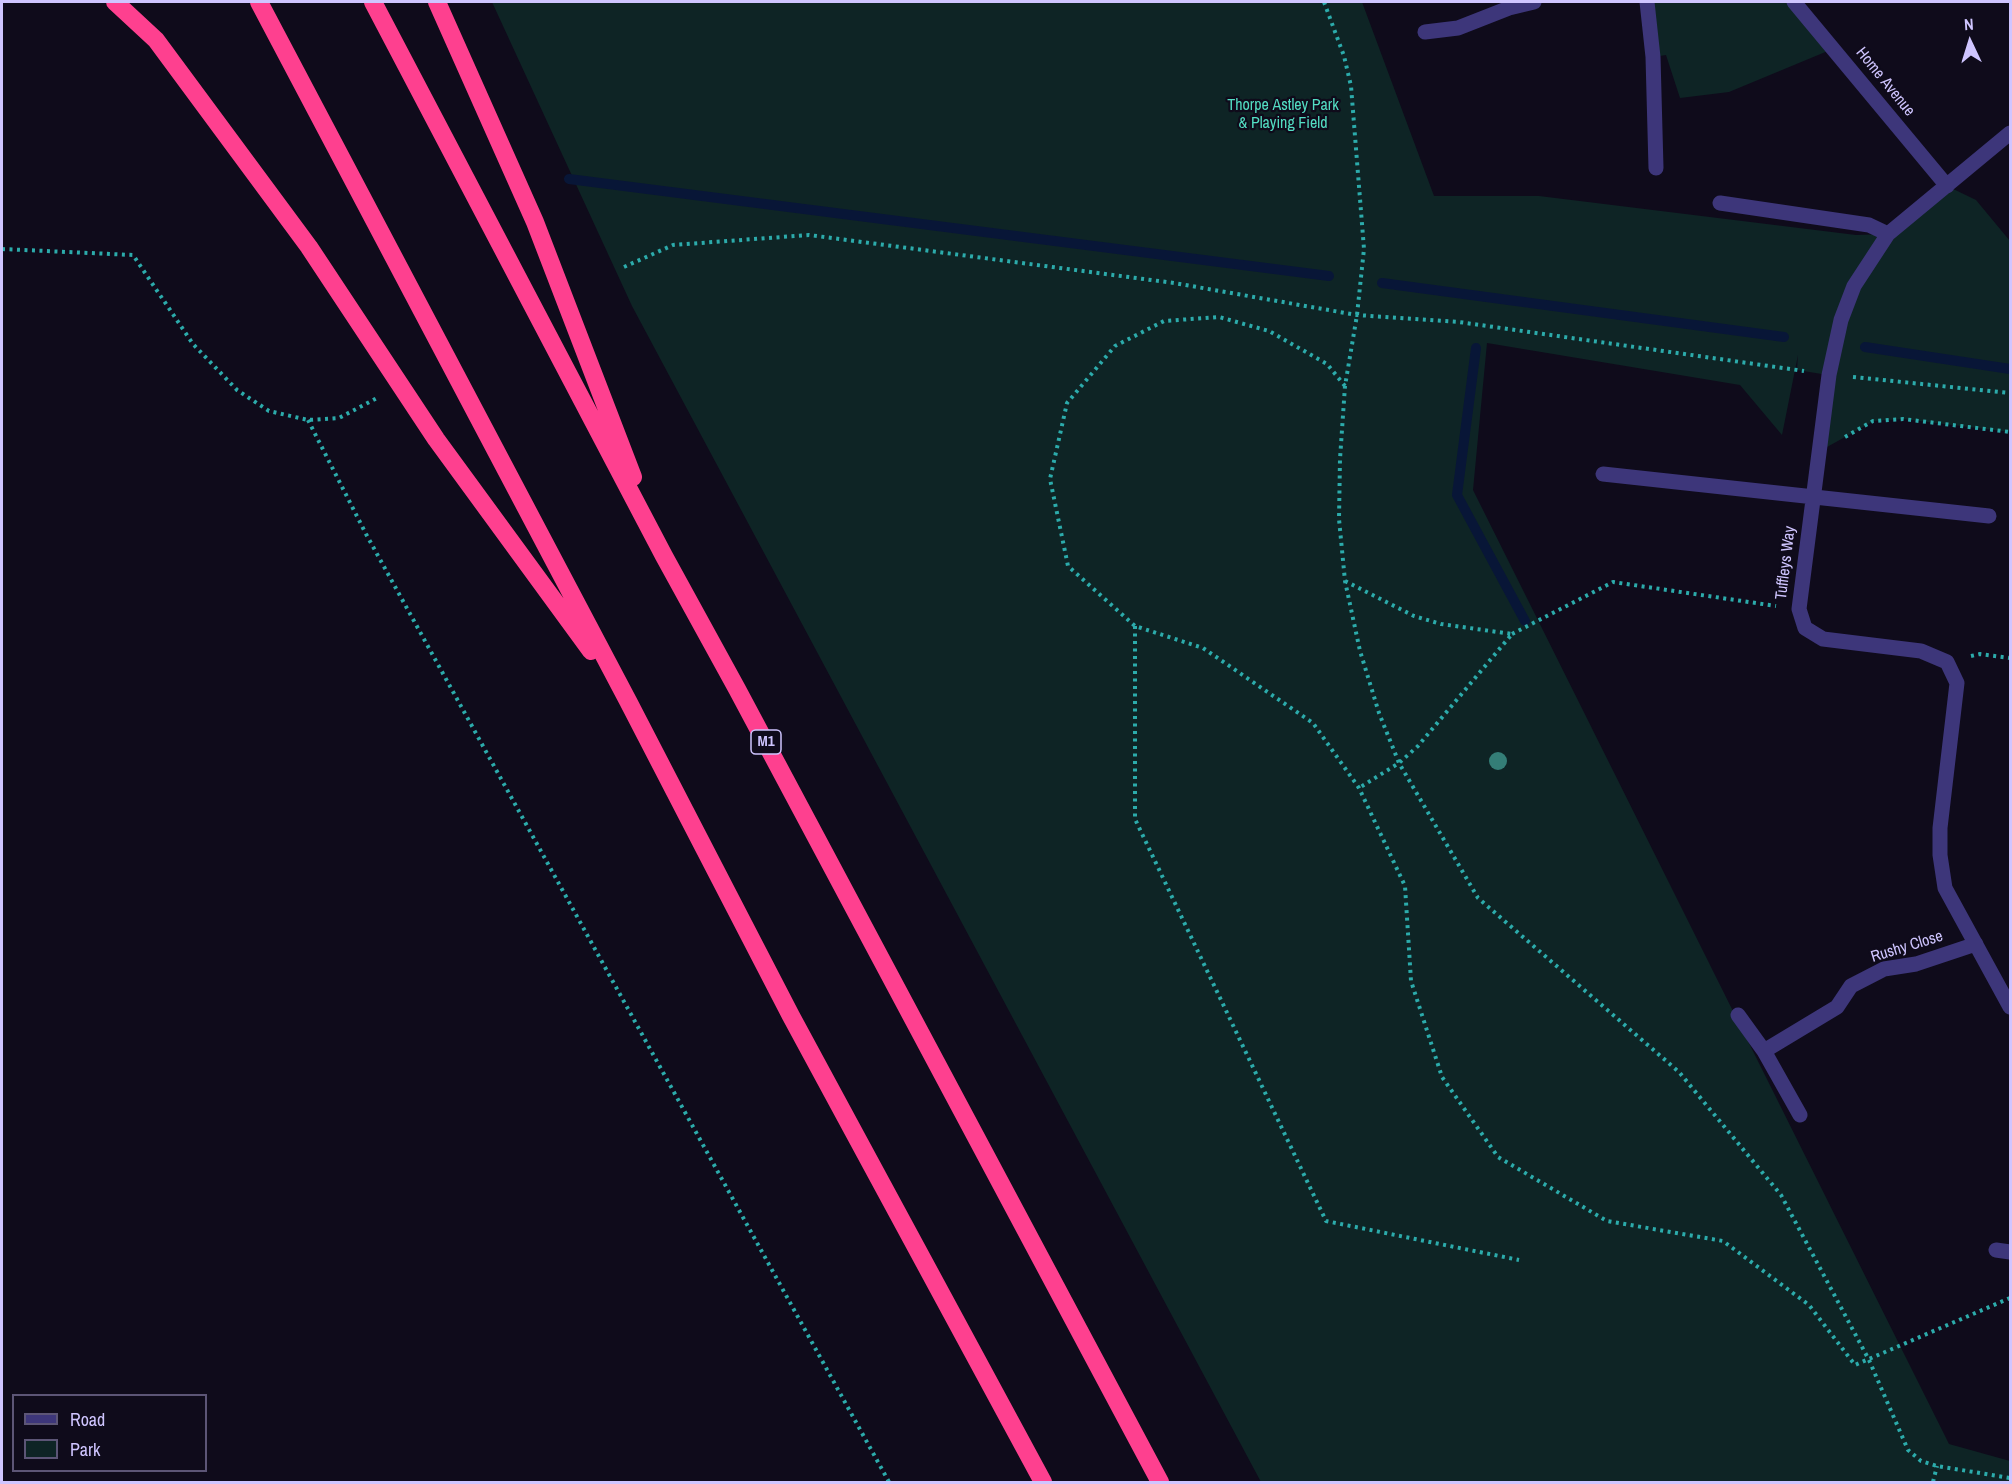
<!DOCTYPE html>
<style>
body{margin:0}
#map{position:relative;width:2012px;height:1484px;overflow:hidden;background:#0f0b1b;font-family:"Archivo Narrow",sans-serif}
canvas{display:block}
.frame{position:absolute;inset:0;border:3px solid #cfc5ff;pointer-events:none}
.legend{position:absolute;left:12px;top:1394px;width:195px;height:78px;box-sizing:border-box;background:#0f0b1b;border:2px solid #5c5576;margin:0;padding:8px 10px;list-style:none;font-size:18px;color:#cfc5ff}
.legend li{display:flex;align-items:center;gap:12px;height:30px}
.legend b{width:30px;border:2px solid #5c5576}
.north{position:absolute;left:1940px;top:12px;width:60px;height:60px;-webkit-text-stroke:4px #0f0b1b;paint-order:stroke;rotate:356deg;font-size:16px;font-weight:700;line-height:24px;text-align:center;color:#cfc5ff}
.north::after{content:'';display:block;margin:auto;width:21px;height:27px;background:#cfc5ff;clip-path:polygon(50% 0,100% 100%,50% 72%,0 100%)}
</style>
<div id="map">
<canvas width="2012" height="1484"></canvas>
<div class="frame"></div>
<ul class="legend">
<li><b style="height:8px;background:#3d367a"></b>Road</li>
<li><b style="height:16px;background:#0e2425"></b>Park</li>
</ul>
<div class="north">N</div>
</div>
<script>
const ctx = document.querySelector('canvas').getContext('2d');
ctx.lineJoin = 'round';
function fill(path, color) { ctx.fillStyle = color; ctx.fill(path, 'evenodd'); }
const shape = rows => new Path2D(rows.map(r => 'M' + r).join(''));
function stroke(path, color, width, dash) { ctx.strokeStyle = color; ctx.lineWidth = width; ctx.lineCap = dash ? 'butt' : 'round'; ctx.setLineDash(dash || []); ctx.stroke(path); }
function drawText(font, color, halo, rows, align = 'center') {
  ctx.font = font + ' "Archivo Narrow",sans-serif'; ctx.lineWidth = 4.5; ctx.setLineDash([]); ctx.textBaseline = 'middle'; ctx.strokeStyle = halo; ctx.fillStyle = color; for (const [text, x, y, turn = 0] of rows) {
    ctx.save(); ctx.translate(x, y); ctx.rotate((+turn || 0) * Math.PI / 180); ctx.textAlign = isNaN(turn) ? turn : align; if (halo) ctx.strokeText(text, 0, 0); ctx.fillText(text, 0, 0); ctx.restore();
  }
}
fill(shape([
 [492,2,1362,2,1434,196,1539,196,1856,235,1888,234,1947,186,1976,200,2010,241,2010,432,1903,419,1874,421,1818,452,1828,375,1797,370,1798,355,1782,435,1740,385,1487,343,1473,490,1949,1444,2010,1461,2010,1482,1261,1482,632,306],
 [1647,2,1794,2,1835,48,1729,92,1680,98,1666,55,1653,57]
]), '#0e2425');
stroke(shape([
 [569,179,1329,276],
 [1382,283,1784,337],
 [1865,347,2010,369],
 [1476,348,1457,495,1525,621]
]), '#081637', 10);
stroke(shape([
 [1324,2,1344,56,1351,86,1364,249,1357,315,1345,386,1340,459,1339,519,1345,581,1360,651,1379,713,1399,763,1478,898,1679,1072,1781,1195,1869,1360,1908,1450,1921,1461,1937,1466,2010,1478],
 [2,249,133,255,193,344,237,390,269,411,308,420,339,418,377,398],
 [624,267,673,245,809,235,1174,283,1357,315,1459,322,1804,371],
 [1853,377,2010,393],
 [1345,386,1327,364,1269,331,1219,317,1164,321,1115,346,1067,403,1050,479,1068,566,1135,626,1203,648,1313,723,1359,788,1405,886,1411,981,1442,1077,1498,1157,1607,1221,1723,1241,1809,1305,1855,1365,2010,1298],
 [308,420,366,534,889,1482],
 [1845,437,1873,421,1903,419,2010,432],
 [1345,581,1414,616,1441,624,1512,634,1418,746,1399,763,1359,788],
 [1135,626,1135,819,1326,1221,1519,1260],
 [1512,634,1613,582,1776,606],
 [1971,656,1980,654,2010,658],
 [1933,1482,1937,1466]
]), '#2cabab', 4, [3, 4.5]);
stroke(shape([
 [1647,2,1653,57,1656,168],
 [1794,2,1947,186],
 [1425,32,1458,28,1509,8,1534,2],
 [2010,133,1888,234,1854,286,1841,320,1829,375,1799,609,1805,628,1823,639,1921,651,1947,662,1957,683,1940,828,1940,855,1945,888,2010,1007],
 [1720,203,1869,225,1888,234],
 [1603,474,1989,516],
 [1738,1015,1764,1051,1800,1115],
 [1764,1051,1837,1007,1851,986,1884,969,1916,964,1976,944],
 [1996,1250,2010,1252]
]), '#3d367a', 15);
stroke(shape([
 [115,2,156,40,309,247,436,439,591,651],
 [259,2,628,701,791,1016,1043,1482],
 [373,2,664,556,737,689,1160,1482],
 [437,2,535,222,633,477]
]), '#fe408f', 18);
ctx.fillStyle = '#347e77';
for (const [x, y] of [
 [1498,761]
]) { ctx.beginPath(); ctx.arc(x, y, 9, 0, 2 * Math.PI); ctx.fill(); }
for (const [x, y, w] of [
 [766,742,30]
]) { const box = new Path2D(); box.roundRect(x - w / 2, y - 12, w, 24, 4.5); ctx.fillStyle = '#0f0b1b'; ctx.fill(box); stroke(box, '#cfc5ff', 1.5); }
drawText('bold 15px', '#cfc5ff', null, [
 ["M1",766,742]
]);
drawText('16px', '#cfc5ff', '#0f0b1b', [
 ["Home Avenue",1885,82,51],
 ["Tuffleys Way",1786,563,-83],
 ["Rushy Close",1907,947,-17]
]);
drawText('16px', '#53ddc3', '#0f0b1b', [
 ["Thorpe Astley Park",1283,106],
 ["& Playing Field",1283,124]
]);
</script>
